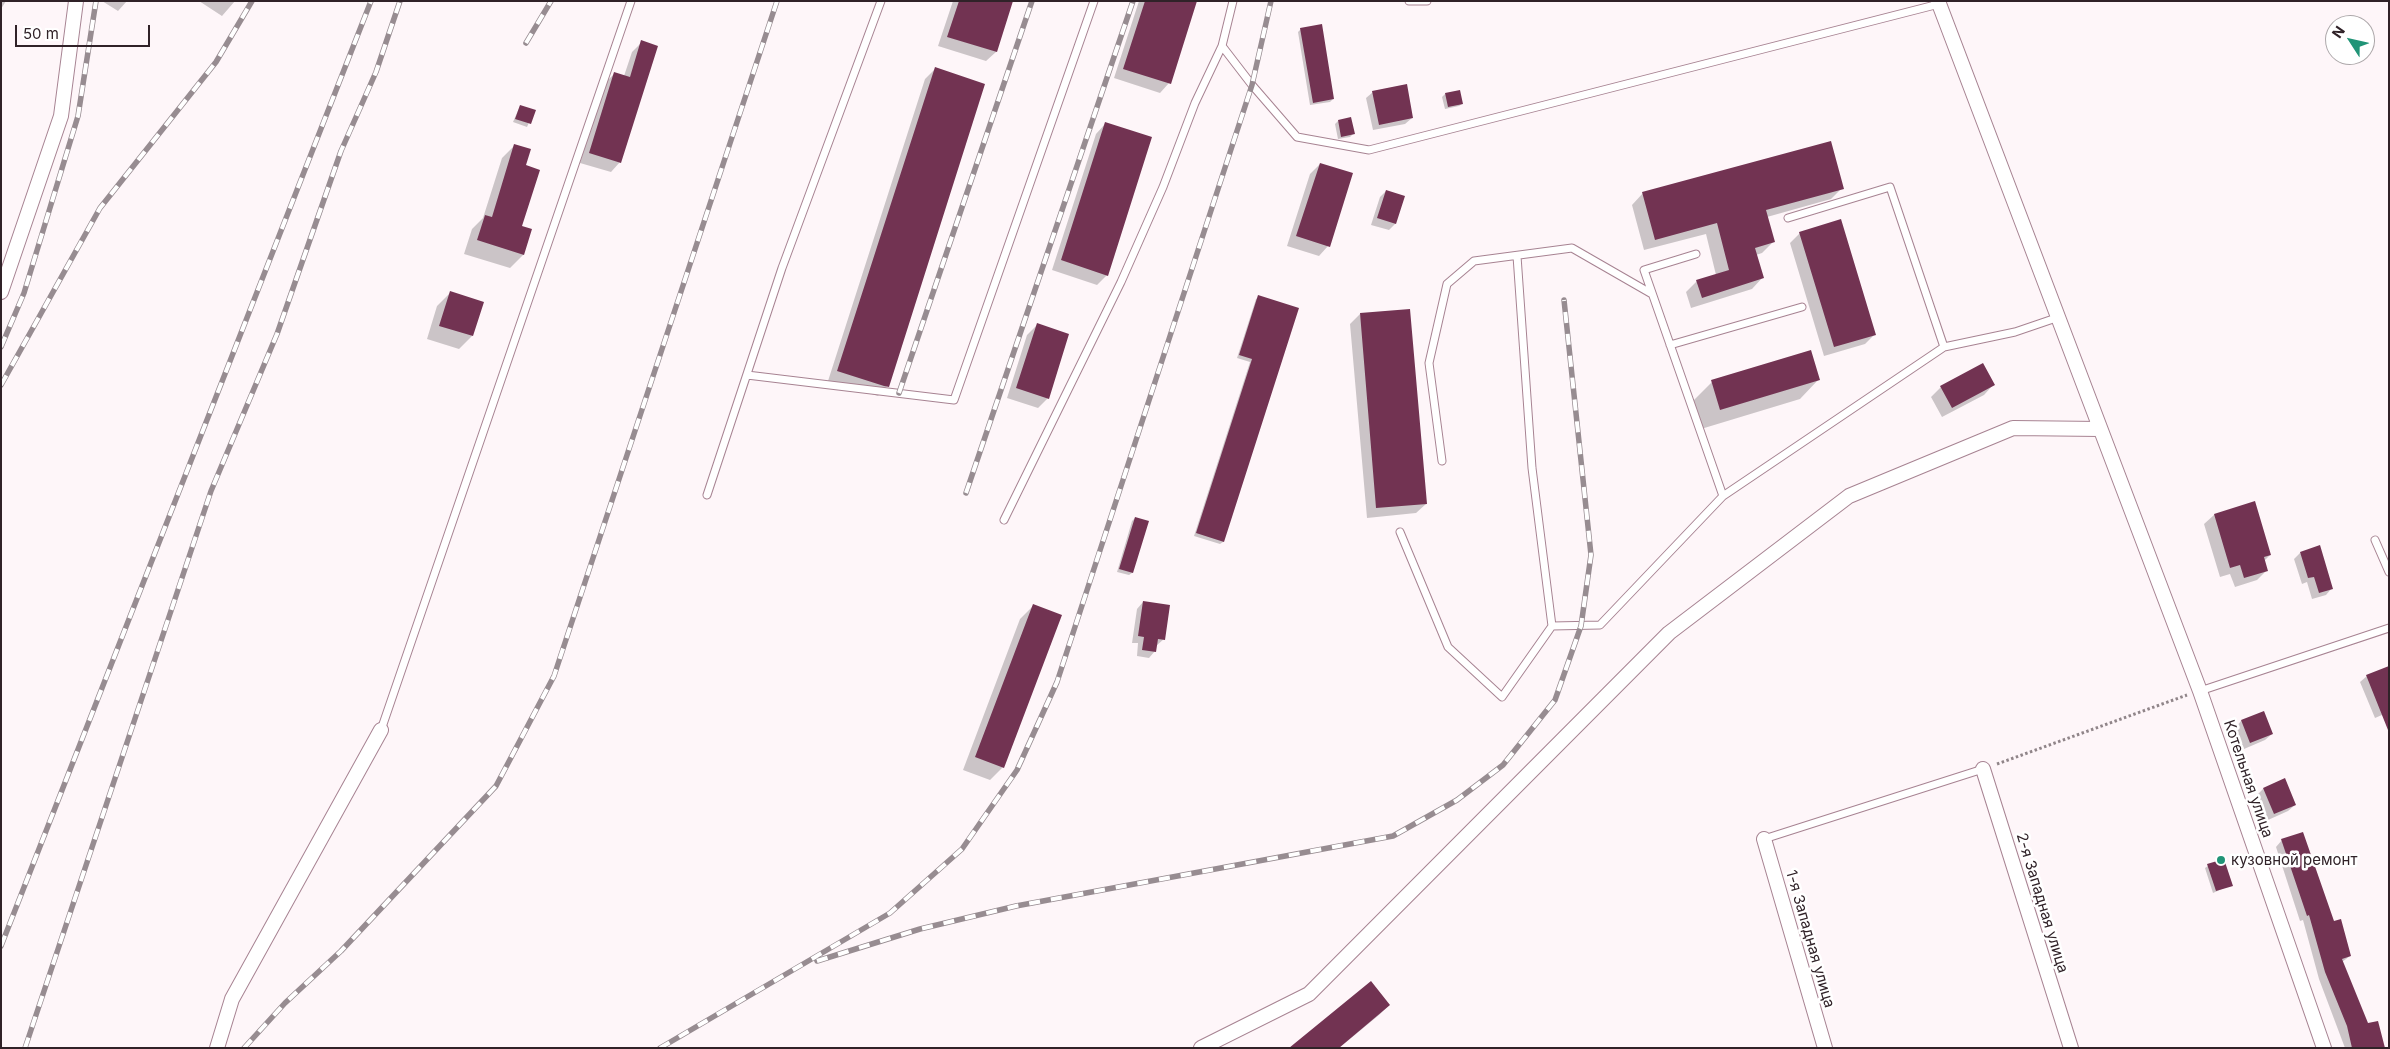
<!DOCTYPE html>
<meta charset="utf-8">
<style>
body{margin:0}
#map{position:relative;width:2390px;height:1049px;overflow:hidden;background:#fef6f9;font-family:Inter,sans-serif}
canvas{display:block}
.frame{position:absolute;inset:0;border:2px solid #302228;pointer-events:none}
.north{position:absolute;left:2325px;top:15px;width:50px;height:50px;box-sizing:border-box;background:#fff;border:1px solid #aca7a9;border-radius:50%;rotate:305deg;font-size:14px;font-weight:700;line-height:20px;text-align:center;color:#302228}
.north::after{content:'';display:block;margin:auto;width:18px;height:22px;background:#219477;clip-path:polygon(50% 0,100% 100%,50% 72%,0 100%)}
.scale{position:absolute;left:15px;top:25px;width:135px;height:22px;box-sizing:border-box;border:2px solid #302228;border-top:0;padding-left:6px;font-size:15px;line-height:18px;white-space:nowrap;color:#302228;-webkit-text-stroke:4px #fff;paint-order:stroke}
</style>
<div id="map">
<canvas width="2390" height="1049"></canvas>
<div class="frame"></div>
<div class="north">N</div>
<div class="scale">50 m</div>
</div>
<script>
const ctx = document.querySelector('canvas').getContext('2d');
ctx.lineJoin = 'round';
function fill(path, color) { ctx.fillStyle = color; ctx.fill(path, 'evenodd'); }
const shape = rows => new Path2D(rows.map(r => 'M' + r).join(''));
function stroke(path, color, width, dash) { ctx.strokeStyle = color; ctx.lineWidth = width; ctx.lineCap = dash ? 'butt' : 'round'; ctx.setLineDash(dash || []); ctx.stroke(path); }
function drawText(font, color, halo, rows, align = 'center') {
  ctx.font = font + ' Inter,sans-serif'; ctx.lineWidth = 5; ctx.setLineDash([]); ctx.textBaseline = 'middle'; ctx.strokeStyle = halo; ctx.fillStyle = color; for (const [text, x, y, turn = 0] of rows) {
    ctx.save(); ctx.translate(x, y); ctx.rotate((+turn || 0) * Math.PI / 180); ctx.textAlign = isNaN(turn) ? turn : align; if (halo) ctx.strokeText(text, 0, 0); ctx.fillText(text, 0, 0); ctx.restore();
  }
}
fill(shape([
 [1,1,6,1,1,9],
 [102,1,127,1,118,11],
 [199,1,235,1,222,16],
 [953,1,1012,1,996,52,986,61,938,46],
 [1139,1,1196,1,1169,83,1160,93,1114,78],
 [1301,29,1333,99,1330,102,1310,105,1298,32],
 [642,42,620,162,611,172,580,163,605,83,614,74,624,76,632,52],
 [935,69,887,386,878,396,828,381,925,79],
 [1373,92,1412,118,1405,124,1373,130,1366,98],
 [1445,94,1462,104,1459,106,1445,109,1442,97],
 [520,106,534,111,527,127,513,122],
 [1338,121,1353,134,1350,137,1338,139,1335,124],
 [1105,124,1107,275,1097,285,1052,270,1096,134],
 [515,145,524,166,521,227,530,230,523,255,510,268,464,254,472,229,483,218,502,158],
 [1320,164,1328,246,1319,256,1287,246,1310,174],
 [1842,188,1831,199,1767,217,1773,242,1762,253,1756,255,1763,277,1752,289,1691,308,1686,292,1697,281,1716,275,1706,234,1644,250,1632,205,1643,193],
 [1386,191,1404,197,1395,224,1389,230,1371,225,1380,197],
 [1800,233,1875,334,1865,344,1824,356,1790,243],
 [450,293,472,336,459,349,427,339,437,306],
 [1259,297,1297,309,1223,542,1220,544,1194,536,1250,362,1237,358,1256,299],
 [1360,314,1426,504,1416,513,1367,518,1350,324],
 [1037,325,1048,398,1038,408,1007,398,1027,335],
 [1819,379,1800,399,1701,429,1693,401,1712,382],
 [1993,385,1984,395,1942,417,1931,397,1941,387],
 [2254,503,2270,555,2264,561,2267,570,2257,580,2235,587,2230,574,2220,577,2204,524,2214,515],
 [1135,518,1132,573,1129,575,1117,572,1132,521],
 [2300,553,2332,588,2326,595,2312,599,2307,582,2302,584,2294,559],
 [1143,602,1164,639,1156,646,1155,651,1149,658,1137,656,1138,643,1132,643,1137,609],
 [1033,606,1003,767,990,780,963,770,1020,619],
 [2367,676,2389,712,2375,718,2360,682],
 [2263,712,2272,734,2265,740,2244,749,2235,728,2241,721],
 [2263,789,2295,805,2288,811,2268,820,2257,795],
 [2282,840,2333,922,2350,956,2342,962,2367,1025,2384,1048,2345,1048,2319,979,2303,920,2300,921,2276,847],
 [2208,866,2231,885,2213,893,2205,868],
 [1389,1005,1379,1015,1339,1048]
]), '#0003');
fill(shape([
 [959,1,1013,1,997,52,947,37],
 [1145,1,1197,1,1171,84,1123,69],
 [1322,24,1334,99,1313,103,1300,28],
 [641,40,658,46,621,163,589,153,614,72,630,77],
 [935,67,985,84,889,387,884,386,837,371],
 [1407,84,1413,118,1379,125,1372,91],
 [1460,90,1463,104,1448,107,1445,93],
 [520,105,536,110,531,124,515,119],
 [1351,117,1355,134,1341,137,1338,120],
 [1105,122,1152,137,1108,276,1061,260],
 [1831,141,1844,189,1766,210,1775,242,1755,248,1764,278,1702,298,1696,280,1729,270,1717,223,1655,240,1642,192],
 [514,144,531,149,526,165,540,170,522,226,532,229,524,255,477,240,485,215,492,217],
 [1320,163,1353,173,1330,247,1296,236],
 [1386,190,1405,196,1396,224,1377,218],
 [1841,219,1876,335,1834,347,1799,232],
 [450,291,484,302,473,336,439,326],
 [1258,295,1299,308,1224,542,1196,533,1252,359,1239,355],
 [1410,309,1427,504,1376,508,1360,313],
 [1037,323,1069,334,1049,399,1016,388],
 [1811,350,1820,380,1720,410,1711,380],
 [1983,363,1995,385,1952,408,1940,386],
 [2255,501,2271,555,2264,557,2268,571,2244,578,2240,565,2230,568,2214,514],
 [1135,517,1149,521,1133,573,1119,569],
 [2320,545,2333,589,2319,593,2314,577,2308,578,2300,552],
 [1143,601,1170,605,1165,640,1158,639,1156,652,1142,650,1144,637,1138,636],
 [1033,604,1062,615,1004,768,975,757],
 [2389,666,2389,730,2388,730,2366,675],
 [2264,711,2273,734,2250,743,2241,720],
 [2285,778,2296,805,2274,814,2263,788],
 [2303,832,2334,921,2341,919,2351,956,2342,959,2368,1023,2378,1021,2385,1048,2352,1048,2347,1026,2325,972,2309,915,2307,916,2281,839],
 [2224,859,2233,886,2216,891,2207,864],
 [1371,981,1390,1005,1339,1048,1289,1048]
]), '#723352');
const service = shape([
 [1233,1,1222,46,1252,85,1297,137,1369,150,1939,4],
 [1409,1,1427,1],
 [1788,218,1890,187,1944,347],
 [1696,254,1644,270,1723,496],
 [1670,345,1802,307],
 [747,375,954,400,1094,1],
 [1442,461,1429,363,1447,284,1474,261,1572,248,1652,294],
 [707,495,782,268,881,1],
 [1004,520,1121,282,1163,187,1195,103,1222,46],
 [1400,532,1448,647,1502,697,1552,626,1532,468,1517,256],
 [2375,540,2389,572],
 [1552,626,1600,625,1723,496,1944,347,2015,332,2059,317],
 [2200,691,2389,628],
 [381,730,631,1],
 [1764,839,1983,769]
]);
const minor = shape([
 [1938,1,2200,691,2324,1048],
 [1,292,61,116,76,1],
 [1983,769,2071,1048],
 [1764,839,1825,1048],
 [217,1048,232,999,381,730],
 [1201,1048,1309,994,1669,633,1849,496,2013,428,2100,429]
]);
stroke(service, '#a78392', 9);
stroke(minor, '#a78392', 16);
stroke(shape([
 [1997,764,2187,695]
]), '#908589', 3, [2.5, 2.5]);
stroke(service, '#fff', 7);
stroke(minor, '#fff', 14);
const rail = shape([
 [526,43,551,1],
 [1,347,24,293,78,116,96,1],
 [1,385,100,208,216,62,252,1],
 [899,393,1032,1],
 [966,493,1133,1],
 [1,946,371,1],
 [817,961,920,929,1016,906,1393,836,1457,800,1503,765,1555,700,1581,626,1591,555,1564,300],
 [25,1048,211,491,277,334,341,151,376,72,400,1],
 [244,1048,285,1003,341,951,496,786,554,676,777,1],
 [660,1048,890,913,962,849,1017,770,1057,682,1252,85,1271,1]
]);
stroke(rail, '#978c91', 5.5);
stroke(rail, '#fff', 4, [11]);
for (const [x, y, r, color] of [
 [2221,860,5,"#219477"]
]) { const dot = new Path2D(); dot.arc(x, y, r, 0, 2 * Math.PI); ctx.fillStyle = color; ctx.fill(dot); stroke(dot, '#fff', 2); }
drawText('15px', '#302228', '#fff', [
 ["Котельная улица",2248,779,71],
 ["2-я Западная улица",2042,903,73],
 ["1-я Западная улица",1810,939,74]
]);
drawText('15px', '#302228', '#fff', [
 ["кузовной ремонт",2231,860]
], 'left');
</script>
